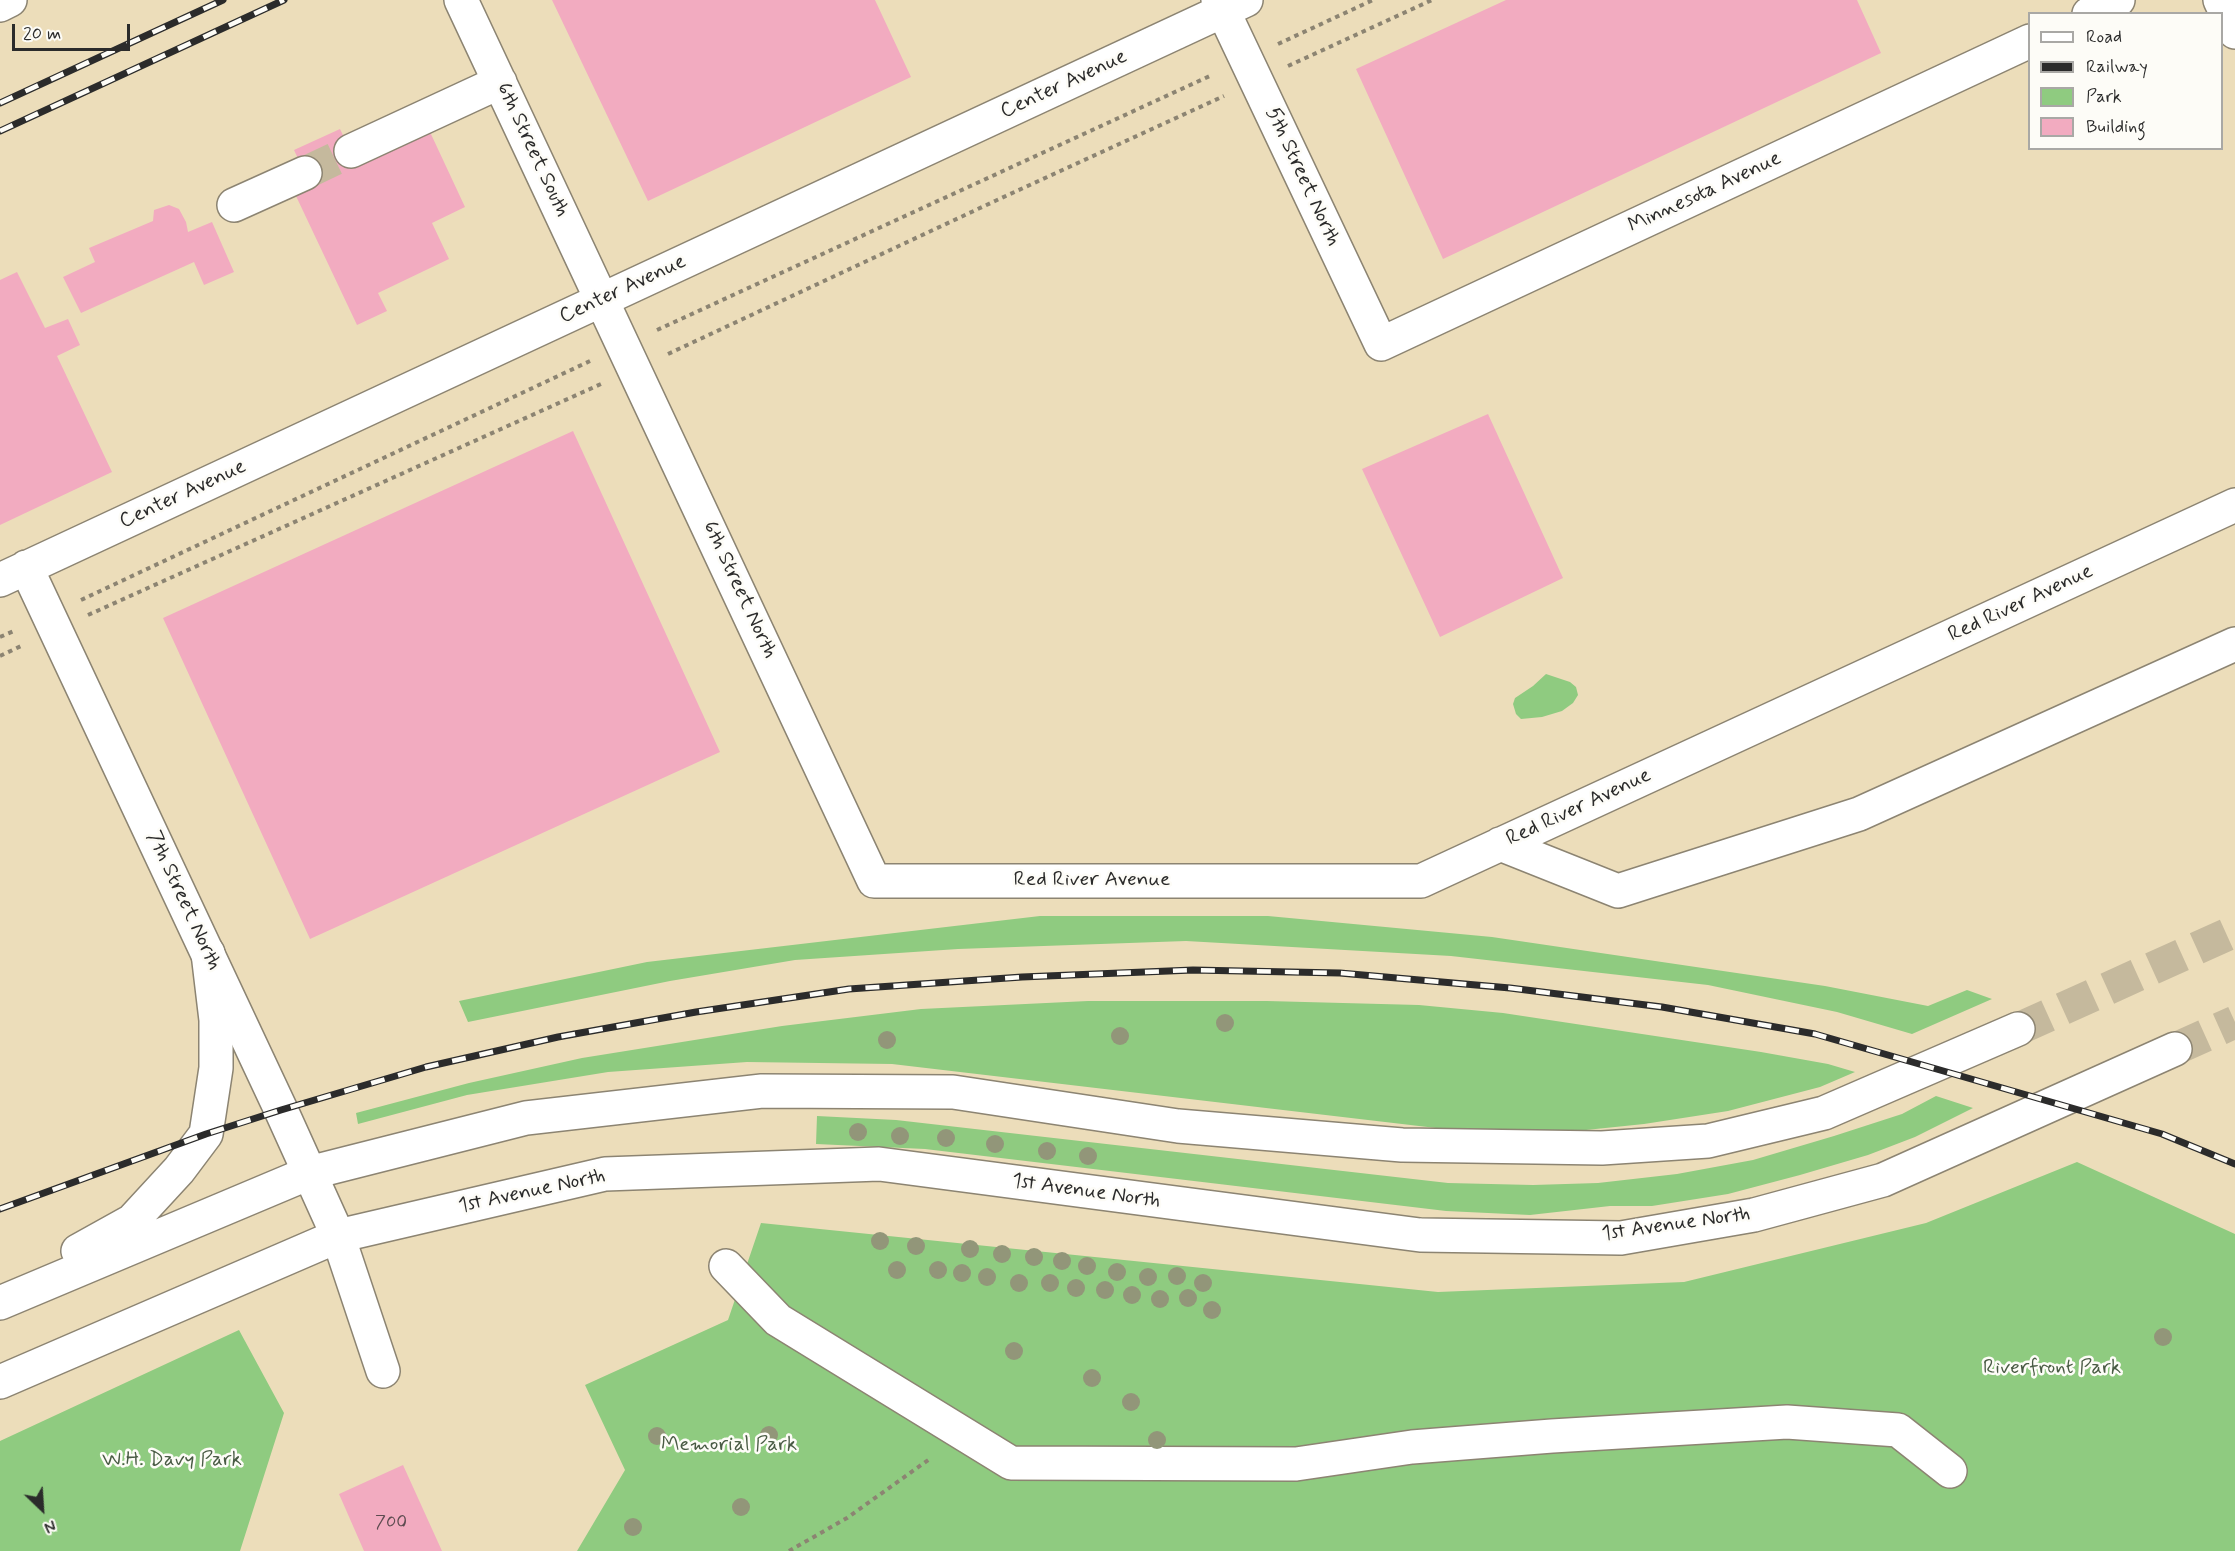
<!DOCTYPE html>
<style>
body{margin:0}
#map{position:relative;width:2235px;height:1551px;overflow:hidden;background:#ecddba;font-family:Mynerve,sans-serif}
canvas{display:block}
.legend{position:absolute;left:2028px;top:12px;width:195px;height:138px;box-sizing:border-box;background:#fdfcf7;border:2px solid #a9a8a5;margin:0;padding:8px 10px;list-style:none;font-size:18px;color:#2b2b2b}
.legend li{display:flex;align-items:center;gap:12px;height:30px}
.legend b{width:30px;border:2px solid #a9a8a5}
.north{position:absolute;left:12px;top:1479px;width:60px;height:60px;-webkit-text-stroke:4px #fdfcf7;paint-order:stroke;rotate:155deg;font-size:16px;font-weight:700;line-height:24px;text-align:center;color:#2b2b2b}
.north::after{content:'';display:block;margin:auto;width:21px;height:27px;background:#2b2b2b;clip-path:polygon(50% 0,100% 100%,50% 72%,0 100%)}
.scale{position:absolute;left:12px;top:24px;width:118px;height:27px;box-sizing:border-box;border:3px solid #2b2b2b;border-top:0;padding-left:8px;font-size:18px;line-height:21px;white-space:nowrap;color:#2b2b2b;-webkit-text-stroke:4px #fdfcf7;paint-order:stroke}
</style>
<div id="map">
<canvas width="2235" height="1551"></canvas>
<ul class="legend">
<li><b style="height:8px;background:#fff"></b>Road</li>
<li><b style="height:8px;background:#2b2b2b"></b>Railway</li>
<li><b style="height:16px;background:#8fcb80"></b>Park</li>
<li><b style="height:16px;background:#f2abc0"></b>Building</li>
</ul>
<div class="north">N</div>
<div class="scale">20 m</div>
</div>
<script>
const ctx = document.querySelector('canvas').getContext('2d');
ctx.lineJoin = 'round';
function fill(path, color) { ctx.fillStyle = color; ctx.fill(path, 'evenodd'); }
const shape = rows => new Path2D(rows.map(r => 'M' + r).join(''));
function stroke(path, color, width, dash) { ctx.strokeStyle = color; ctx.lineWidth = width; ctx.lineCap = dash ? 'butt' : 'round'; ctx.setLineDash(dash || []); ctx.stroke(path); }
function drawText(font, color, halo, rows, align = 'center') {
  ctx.font = font + ' Mynerve,sans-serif'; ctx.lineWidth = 5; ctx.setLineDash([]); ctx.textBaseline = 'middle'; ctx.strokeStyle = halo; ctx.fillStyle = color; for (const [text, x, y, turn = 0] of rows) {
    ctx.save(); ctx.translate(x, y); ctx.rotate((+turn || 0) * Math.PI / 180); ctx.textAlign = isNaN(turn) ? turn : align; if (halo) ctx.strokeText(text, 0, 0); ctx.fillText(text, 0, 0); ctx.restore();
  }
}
fill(shape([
 [1546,674,1570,682,1576,687,1578,695,1573,703,1562,711,1542,717,1521,719,1516,714,1513,704,1515,698,1533,686],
 [1040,916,1268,916,1492,937,1825,986,1928,1006,1967,990,1992,999,1912,1034,1837,1012,1708,985,1451,956,1186,941,958,949,795,960,670,981,468,1022,459,1001,647,962],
 [1088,1001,1267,1001,1419,1005,1503,1013,1761,1052,1828,1064,1855,1072,1820,1087,1728,1111,1644,1124,1557,1133,1453,1130,892,1064,747,1062,608,1072,467,1095,358,1124,356,1113,469,1083,582,1058,782,1026,921,1009],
 [1936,1096,1973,1108,1915,1137,1868,1155,1800,1175,1728,1194,1652,1206,1610,1206,1530,1215,1446,1211,925,1149,816,1144,817,1116,896,1120,1448,1183,1533,1185,1598,1183,1677,1174,1753,1160,1834,1136,1902,1114],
 [2077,1162,2235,1234,2235,1551,577,1551,625,1470,585,1385,728,1320,761,1223,1438,1292,1684,1282,1926,1223],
 [239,1330,284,1413,240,1551,0,1551,0,1441]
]), '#8fcb80');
fill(shape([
 [552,0,875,0,911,77,648,201],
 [1506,0,1857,0,1881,53,1443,259,1356,69],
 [340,129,358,166,430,132,465,207,432,223,449,259,378,293,387,311,357,325,296,196,312,188,294,150],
 [169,205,179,209,186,222,188,232,212,222,234,272,204,285,194,262,81,313,63,277,95,262,89,248,153,221,154,210],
 [17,272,45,328,68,319,80,345,57,356,112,472,0,525,0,280],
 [1488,414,1563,578,1440,637,1362,469],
 [573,431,720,752,310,939,163,618],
 [403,1465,442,1551,364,1551,339,1494]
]), '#f2abc0');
stroke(shape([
 [305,173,351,151]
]), '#c5b99d', 33, [33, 16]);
stroke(shape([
 [2018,1029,2235,931],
 [2175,1049,2235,1022]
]), '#c5b99d', 33, [33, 16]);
const minor = shape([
 [461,0,874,881,1421,881,2235,505],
 [1218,0,1381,344,2030,41],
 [2220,0,2235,32],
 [0,5,10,0],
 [2089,14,2118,0],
 [351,151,500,82],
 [234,205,305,173],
 [26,567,281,1110,338,1236,383,1371],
 [0,580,1246,0],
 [1500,844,1618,891,1859,814,2235,644],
 [726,1266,778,1320,1011,1463,1296,1464,1412,1447,1552,1436,1787,1422,1898,1430,1950,1471]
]);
const major = shape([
 [78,1251,132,1221,179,1170,206,1134,216,1068,216,1020,208,953],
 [0,1303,309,1173,526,1118,762,1091,953,1092,1178,1126,1402,1145,1602,1148,1708,1141,1824,1113,2018,1029],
 [0,1382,338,1236,605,1174,879,1164,1420,1235,1621,1238,1754,1215,1883,1180,2175,1049]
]);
stroke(minor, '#8c8472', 36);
stroke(major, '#8c8472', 36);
stroke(shape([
 [1278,44,1373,0],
 [1288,66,1432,0],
 [657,330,1212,75],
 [668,354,995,201,1224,96],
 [81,600,590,361],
 [88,615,601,384],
 [0,637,14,631],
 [0,656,21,646],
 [789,1551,847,1518,931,1458]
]), '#8c8472', 4, [4.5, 4.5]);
stroke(minor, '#fff', 33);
stroke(major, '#fff', 33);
const rail = shape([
 [0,103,223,0],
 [0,131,284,0],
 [0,1209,206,1134,281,1110,426,1067,558,1037,696,1012,849,989,1022,977,1193,970,1340,973,1510,988,1662,1007,1815,1034,2162,1134,2235,1164]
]);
stroke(rail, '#2b2b2b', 7);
stroke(rail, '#fdfcf7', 4.5, [14]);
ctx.fillStyle = '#929679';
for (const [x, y] of [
 [1225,1023],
 [1120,1036],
 [887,1040],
 [858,1132],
 [900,1136],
 [946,1138],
 [995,1144],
 [1047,1151],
 [1088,1156],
 [880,1241],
 [916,1246],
 [970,1249],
 [1002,1254],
 [1034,1257],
 [1062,1261],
 [1087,1266],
 [897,1270],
 [938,1270],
 [1117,1272],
 [962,1273],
 [1177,1276],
 [987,1277],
 [1148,1277],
 [1019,1283],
 [1050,1283],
 [1203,1283],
 [1076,1288],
 [1105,1290],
 [1132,1295],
 [1188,1298],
 [1160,1299],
 [1212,1310],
 [2163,1337],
 [1014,1351],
 [1092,1378],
 [1131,1402],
 [769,1435],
 [657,1436],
 [1157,1440],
 [741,1507],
 [633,1527]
]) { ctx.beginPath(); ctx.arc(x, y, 9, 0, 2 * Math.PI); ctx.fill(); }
drawText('18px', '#5d4b50', null, [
 ["700",391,1523]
]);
drawText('21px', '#2b2b2b', '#fdfcf7', [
 ["Center Avenue",1064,85,-25],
 ["6th Street South",532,150,65],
 ["5th Street North",1302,177,65],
 ["Minnesota Avenue",1705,193,-25],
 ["Center Avenue",623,290,-25],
 ["Center Avenue",183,495,-25],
 ["6th Street North",739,590,65],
 ["Red River Avenue",2021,604,-25],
 ["Red River Avenue",1579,808,-25],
 ["Red River Avenue",1092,881],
 ["7th Street North",183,901,65],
 ["1st Avenue North",532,1192,-12],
 ["1st Avenue North",1086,1192,8],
 ["1st Avenue North",1676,1225,-8]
]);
drawText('21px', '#495b44', '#fdfcf7', [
 ["Riverfront Park",2052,1369],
 ["Memorial Park",729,1446],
 ["W.H. Davy Park",172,1461]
]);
</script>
